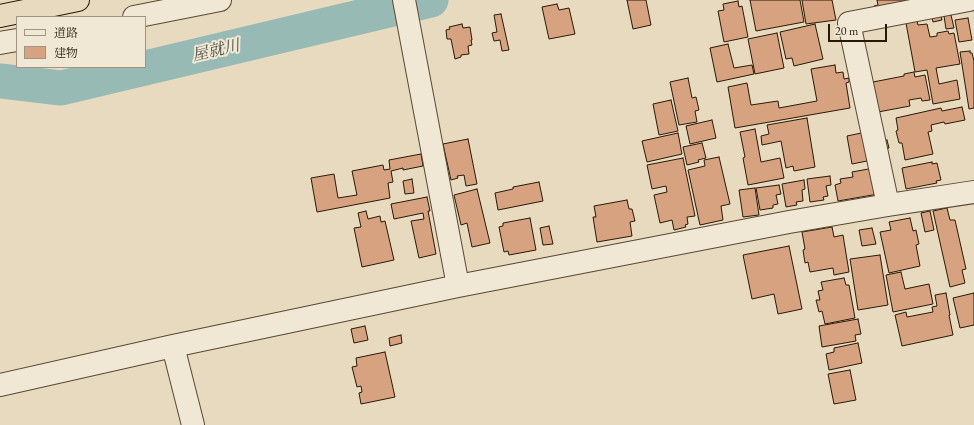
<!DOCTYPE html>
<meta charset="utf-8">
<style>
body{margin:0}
#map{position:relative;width:974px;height:425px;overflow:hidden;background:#e8dabf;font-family:"EB Garamond","Noto Serif JP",serif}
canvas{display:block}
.legend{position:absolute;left:16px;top:16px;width:130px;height:52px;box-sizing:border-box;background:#f0e7d5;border:1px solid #a09582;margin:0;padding:5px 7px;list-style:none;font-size:12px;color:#281905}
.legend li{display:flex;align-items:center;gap:8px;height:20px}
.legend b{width:20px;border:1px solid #a09582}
.scale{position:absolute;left:828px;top:24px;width:59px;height:18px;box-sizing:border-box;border:2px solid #281905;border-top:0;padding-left:5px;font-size:12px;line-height:14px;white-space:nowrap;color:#281905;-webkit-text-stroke:3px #f0e7d5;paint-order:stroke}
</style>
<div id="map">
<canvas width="974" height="425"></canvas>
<ul class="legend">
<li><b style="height:5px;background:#f0e7d5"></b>道路</li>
<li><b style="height:11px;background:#d7a280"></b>建物</li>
</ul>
<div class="scale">20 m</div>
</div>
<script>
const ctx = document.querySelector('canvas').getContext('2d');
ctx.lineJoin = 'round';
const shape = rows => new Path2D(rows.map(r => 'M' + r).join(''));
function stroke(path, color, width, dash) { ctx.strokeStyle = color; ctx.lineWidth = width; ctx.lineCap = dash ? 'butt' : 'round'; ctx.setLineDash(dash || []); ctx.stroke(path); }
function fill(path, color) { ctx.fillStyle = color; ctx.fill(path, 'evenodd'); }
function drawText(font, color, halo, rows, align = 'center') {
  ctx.font = font + ' "EB Garamond","Noto Serif JP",serif'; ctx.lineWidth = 4; ctx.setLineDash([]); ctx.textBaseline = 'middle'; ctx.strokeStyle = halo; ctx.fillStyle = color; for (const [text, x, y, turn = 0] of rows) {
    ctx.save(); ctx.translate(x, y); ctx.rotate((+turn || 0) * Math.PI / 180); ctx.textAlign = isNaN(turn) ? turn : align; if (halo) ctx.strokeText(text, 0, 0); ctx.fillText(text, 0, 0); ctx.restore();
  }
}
stroke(shape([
 [0,81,61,88,431,0]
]), '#97bab5', 35);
const building = shape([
 [627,0,646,0,651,25,633,29,627,0],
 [750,0,800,0,804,22,756,31,750,0],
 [802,0,832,0,836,20,806,24,802,0],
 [877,0,910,0,911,5,876,12,874,6,878,5,877,0],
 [738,1,739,7,742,6,748,37,724,42,718,11,724,10,723,4,738,1],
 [557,4,559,10,569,8,575,34,549,39,542,7,557,4],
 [940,11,942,20,933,22,931,13,940,11],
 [501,14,509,50,502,51,500,40,494,41,492,33,497,32,494,15,501,14],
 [951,15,954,28,946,29,944,16,951,15],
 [968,18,972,40,959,42,955,20,968,18],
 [917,21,918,25,927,24,930,37,937,36,937,33,948,31,949,34,954,33,960,64,936,68,939,84,957,80,960,99,933,104,927,70,915,72,906,23,917,21],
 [462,24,463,28,470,27,472,40,471,40,472,45,468,46,469,54,461,55,461,57,455,59,451,39,447,39,446,30,450,29,449,27,462,24],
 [815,24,823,59,794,66,792,58,786,59,780,32,815,24],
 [777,33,784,68,755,74,748,39,777,33],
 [728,44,734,68,752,65,754,74,717,82,710,48,728,44],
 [970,51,970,53,972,53,974,61,974,108,969,109,960,52,970,51],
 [835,65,836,73,843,72,844,79,849,78,849,82,846,83,850,108,735,128,728,87,747,83,751,105,778,101,779,108,817,101,811,69,835,65],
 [914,72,915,77,925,75,930,100,922,101,921,98,909,100,910,106,878,112,873,82,904,76,904,74,914,72],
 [688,78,692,98,696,97,699,110,695,111,697,122,679,125,670,82,688,78],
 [671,100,678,131,659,135,653,104,671,100],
 [962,107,965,120,945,124,944,122,931,125,932,131,928,132,933,154,905,160,902,143,899,143,896,131,898,130,896,118,941,108,942,111,962,107],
 [807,118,815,167,794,171,793,166,786,168,781,141,762,145,761,136,769,134,767,125,807,118],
 [712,120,716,138,690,144,686,126,712,120],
 [755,129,761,162,780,158,784,178,748,185,743,158,745,157,740,132,755,129],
 [866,132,872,160,852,164,847,136,866,132],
 [678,133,682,154,647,162,642,141,678,133],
 [468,139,477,184,466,186,464,175,457,176,458,178,451,180,443,144,468,139],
 [887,140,889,148,884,149,882,141,887,140],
 [702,143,706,158,698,160,699,162,687,165,683,147,702,143],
 [421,154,423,166,403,170,403,168,391,171,393,182,388,183,390,198,317,212,311,178,334,174,338,198,357,195,352,171,383,165,384,170,390,169,389,160,421,154],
 [719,157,730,204,721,206,723,220,700,225,688,170,705,166,704,160,719,157],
 [683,158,695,216,687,217,688,224,685,225,686,227,674,230,672,220,660,223,654,195,667,192,666,186,652,189,647,165,683,158],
 [932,162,932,164,937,163,941,180,936,181,937,183,906,189,902,168,932,162],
 [874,168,878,194,838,201,835,185,841,183,840,179,853,177,852,172,874,168],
 [830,176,831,185,826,186,828,196,823,197,824,200,810,202,807,179,830,176],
 [412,179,414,193,405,194,403,181,412,179],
 [804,180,805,189,802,190,803,201,796,202,797,205,786,207,782,184,804,180],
 [539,182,543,201,498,210,495,193,513,189,513,187,539,182],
 [779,185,781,194,776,195,778,204,773,205,773,208,760,210,756,188,779,185],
 [755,188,759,215,743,217,739,190,755,188],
 [477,189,490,243,472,247,467,223,461,225,454,195,477,189],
 [427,197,430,211,428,211,436,254,419,258,411,221,424,219,423,213,394,219,391,204,427,197],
 [627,200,629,209,632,209,635,221,630,222,632,236,597,242,593,217,596,217,594,206,627,200],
 [947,208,950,220,955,220,966,269,962,270,965,283,950,287,933,211,947,208],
 [366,211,368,219,380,216,381,222,385,221,394,260,362,267,354,228,361,227,358,213,366,211],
 [930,211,934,230,925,232,921,213,930,211],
 [530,218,536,250,509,255,508,251,504,252,499,227,503,226,503,223,530,218],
 [910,218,913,231,916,230,919,244,916,245,920,266,889,273,880,232,891,230,889,222,910,218],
 [549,226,553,244,543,245,540,228,549,226],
 [832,227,834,237,843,235,849,272,834,275,833,268,810,272,808,262,805,263,803,250,805,249,802,232,832,227],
 [872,228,876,244,862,246,859,230,872,228],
 [789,246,802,309,778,314,774,294,752,299,743,255,789,246],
 [880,255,888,305,858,310,850,259,880,255],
 [901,272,905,289,929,284,933,304,893,312,886,275,901,272],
 [844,278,846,285,849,285,855,318,825,324,822,311,819,312,816,300,820,300,818,291,823,290,821,282,844,278],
 [946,293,950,315,949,315,953,335,902,346,895,315,906,312,907,317,933,312,932,307,937,306,935,295,946,293],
 [974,293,974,325,960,328,953,298,974,293],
 [858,319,861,334,855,335,856,341,822,347,819,326,858,319],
 [365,326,368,340,354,343,351,329,365,326],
 [401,335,402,343,390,346,389,338,401,335],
 [858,343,862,363,829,370,826,354,834,352,834,348,858,343],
 [385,352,395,397,361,404,359,393,362,392,361,386,357,387,352,367,357,366,356,358,385,352],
 [850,370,856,400,834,404,828,374,850,370]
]);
fill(building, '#d7a280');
stroke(building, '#281905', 1);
const minor = shape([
 [404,0,458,286],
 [134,17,220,0],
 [0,43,17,40],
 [888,205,849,23,969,0],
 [173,346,193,425],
 [0,385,173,346,458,286,789,222,888,205,974,192]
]);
const highway = shape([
 [0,16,78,0]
]);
stroke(minor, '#584934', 24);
stroke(highway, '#281905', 24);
stroke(minor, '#f0e7d5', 22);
stroke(highway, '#e8dabf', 22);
drawText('italic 16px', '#4f5143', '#f0e7d5', [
 ["屋就川",216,51,-13]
]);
</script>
